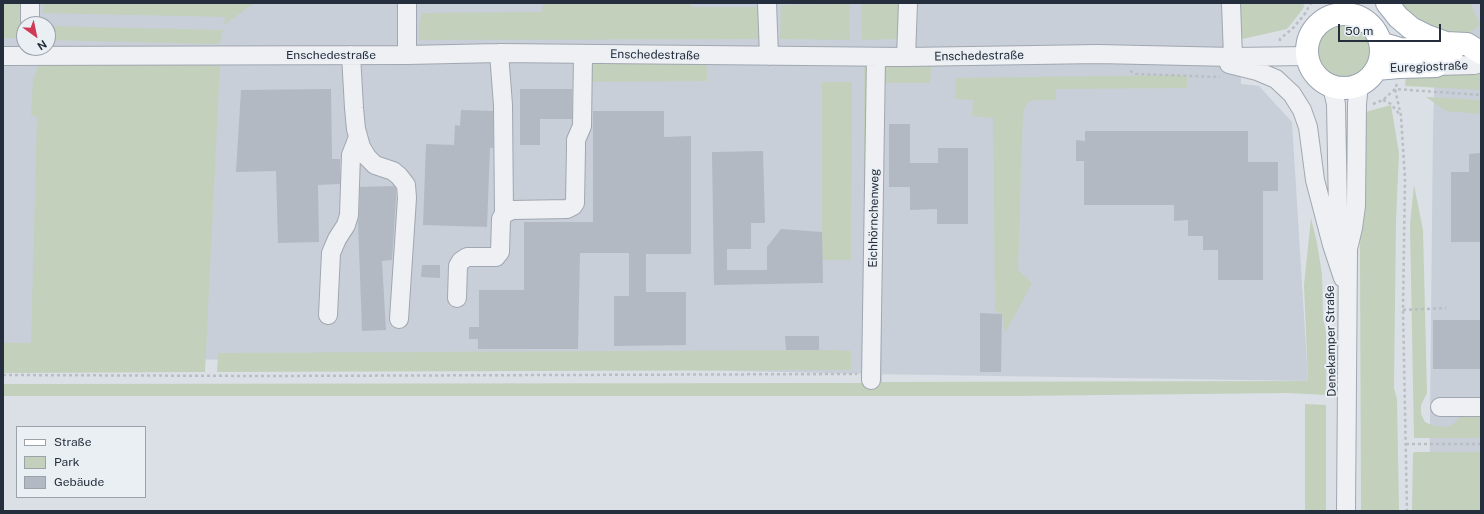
<!DOCTYPE html>
<meta charset="utf-8">
<style>
body{margin:0}
#map{position:relative;width:1484px;height:514px;overflow:hidden;background:#dbe0e6;font-family:"Public Sans",sans-serif}
canvas{display:block}
.frame{position:absolute;inset:0;border:4px solid #252e3c;pointer-events:none}
.legend{position:absolute;left:16px;top:426px;width:130px;height:72px;box-sizing:border-box;background:#eaeff4;border:1px solid #9ba2aa;margin:0;padding:5px 7px;list-style:none;font-size:12px;color:#252e3c}
.legend li{display:flex;align-items:center;gap:8px;height:20px}
.legend b{width:20px;border:1px solid #9ba2aa}
.north{position:absolute;left:16px;top:16px;width:40px;height:40px;box-sizing:border-box;background:#eaeff4;border:1px solid #9ba2aa;border-radius:50%;rotate:147deg;font-size:11px;font-weight:700;line-height:16px;text-align:center;color:#252e3c}
.north::after{content:'';display:block;margin:auto;width:14px;height:18px;background:#d13a55;clip-path:polygon(50% 0,100% 100%,50% 72%,0 100%)}
.scale{position:absolute;left:1338px;top:24px;width:103px;height:18px;box-sizing:border-box;border:2px solid #252e3c;border-top:0;padding-left:5px;font-size:12px;line-height:14px;white-space:nowrap;color:#252e3c;-webkit-text-stroke:3px #eaeff4;paint-order:stroke}
</style>
<div id="map">
<canvas width="1484" height="514"></canvas>
<div class="frame"></div>
<ul class="legend">
<li><b style="height:5px;background:#fff"></b>Straße</li>
<li><b style="height:11px;background:#c2d0bc"></b>Park</li>
<li><b style="height:11px;background:#b2b9c3"></b>Gebäude</li>
</ul>
<div class="north">N</div>
<div class="scale">50 m</div>
</div>
<script>
const ctx = document.querySelector('canvas').getContext('2d');
ctx.lineJoin = 'round';
function fill(path, color) { ctx.fillStyle = color; ctx.fill(path, 'evenodd'); }
const shape = rows => new Path2D(rows.map(r => 'M' + r).join(''));
function stroke(path, color, width, dash) { ctx.strokeStyle = color; ctx.lineWidth = width; ctx.lineCap = dash ? 'butt' : 'round'; ctx.setLineDash(dash || []); ctx.stroke(path); }
function drawText(font, color, halo, rows, align = 'center') {
  ctx.font = font + ' "Public Sans",sans-serif'; ctx.lineWidth = 4; ctx.setLineDash([]); ctx.textBaseline = 'middle'; ctx.strokeStyle = halo; ctx.fillStyle = color; for (const [text, x, y, turn = 0] of rows) {
    ctx.save(); ctx.translate(x, y); ctx.rotate((+turn || 0) * Math.PI / 180); ctx.textAlign = isNaN(turn) ? turn : align; if (halo) ctx.strokeText(text, 0, 0); ctx.fillText(text, 0, 0); ctx.restore();
  }
}
fill(shape([
 [3,3,1240,3,1241,84,1259,86,1292,122,1308,381,871,374,3,355],
 [24,24,48,24,48,48,24,48],
 [1446,3,1481,3,1481,511,1429,511,1433,125,1435,72]
]), '#c9cfd8');
fill(shape([
 [3,3,20,3,19,28,15,38,3,38],
 [44,3,257,3,253,4,224,25,225,17,43,13],
 [543,3,691,3,691,7,759,7,762,39,419,40,419,24,422,13,542,12],
 [861,3,901,3,901,36,897,39,862,40],
 [1240,3,1305,3,1303,9,1287,29,1242,39],
 [1399,3,1467,3,1471,5,1480,25,1459,41,1410,21],
 [849,4,850,40,780,39,781,5],
 '1315 51a28 28 0 1 1 56 0a28 28 0 1 1-56 0Z',
 [48,26,223,30,220,43,213,44,49,40],
 [40,60,220,65,205,372,3,373,3,343,31,343,37,117,31,115,33,80],
 [864,62,932,62,930,83,882,83,882,382,1308,381,1304,285,1311,218,1317,243,1322,274,1323,317,1326,333,1326,395,1288,393,1013,396,3,396,3,384,863,383],
 [588,63,707,63,707,81,587,82],
 [1481,73,1481,90,1405,86,1406,75],
 [1187,75,1187,88,1056,89,1056,100,1033,100,1027,103,1023,113,1018,270,1032,283,1005,333,1002,314,995,310,993,118,972,116,973,100,955,99,955,78],
 [822,82,852,82,851,260,822,260],
 [1426,97,1481,100,1481,114,1446,111],
 [1391,105,1399,153,1396,221,1394,388,1397,399,1399,511,1361,511,1360,252,1362,113],
 [1414,185,1423,230,1427,393,1421,405,1421,414,1425,422,1431,425,1445,427,1452,425,1457,421,1461,414,1481,412,1481,438,1414,438,1410,225],
 [834,350,851,351,851,370,217,372,218,353],
 [1305,404,1326,405,1326,511,1305,511],
 [1415,452,1481,452,1481,511,1412,511,1413,453]
]), '#c2d0bc');
fill(shape([
 [331,89,332,159,340,159,340,184,318,185,319,242,278,243,276,171,236,172,241,90],
 [520,89,572,89,572,119,540,119,540,145,520,145],
 [461,110,493,111,493,148,490,148,487,227,423,225,426,144,454,145,455,125,460,126],
 [593,111,664,111,664,137,691,136,691,254,646,254,646,292,686,292,686,345,614,346,614,296,629,296,629,253,580,253,578,349,478,349,478,339,469,339,469,327,479,327,479,290,524,290,524,222,593,222],
 [889,124,910,124,910,163,938,163,938,148,968,148,968,224,937,224,937,209,910,210,910,187,889,187],
 [1085,131,1248,131,1248,162,1278,162,1278,191,1263,191,1263,280,1218,280,1218,250,1203,250,1203,236,1188,236,1188,220,1174,221,1174,205,1084,205,1084,161,1076,161,1076,140,1085,141],
 [763,151,765,223,751,223,751,249,727,249,727,270,767,270,767,247,781,229,822,232,823,283,714,285,712,152],
 [1481,153,1481,242,1451,242,1451,172,1469,172,1469,154],
 [394,186,396,189,396,198,392,260,382,261,386,330,362,331,358,222,359,216,360,187],
 [422,265,440,265,440,278,421,277],
 [980,313,1002,314,1001,372,980,372],
 [1433,320,1481,320,1481,369,1433,369],
 [785,336,819,336,819,350,786,350]
]), '#b2b9c3');
const minor = shape([
 [767,3,769,56],
 [1231,3,1233,57],
 [30,24,30,3],
 [499,53,503,105,504,214],
 [351,55,354,108,356,129,361,147,367,157,375,165,393,171,399,176,406,185,407,198,399,319],
 [407,55,407,3],
 [3,56,407,55,499,53,906,57,1098,54,1233,57,1307,56],
 [906,57,908,3],
 [1229,64,1257,71,1276,79,1292,94,1302,110,1308,127,1315,180,1332,245,1343,278],
 [1436,66,1474,65,1481,63],
 [1332,87,1336,104,1338,211,1341,228,1348,249],
 [457,298,458,266,461,261,467,257,496,257,500,252,501,219,504,214,512,210,567,209,573,206,575,203,576,149,576,140,582,126,583,54],
 [328,315,331,253,337,239,346,225,349,215,351,155,358,137],
 [871,380,876,57],
 [1440,407,1481,407],
 [1346,511,1348,249,1353,228,1356,206,1357,104,1359,85]
]);
const major = shape([
 [1387,3,1398,17,1411,28,1427,36,1446,43,1467,44,1481,53],
 '1307 51a37 37 0 1 1 74 0a37 37 0 1 1-74 0Z',
 [1380,43,1400,49,1452,52],
 [1376,69,1399,67,1436,66]
]);
stroke(minor, '#a1a7b0', 20);
stroke(major, '#9aa4b2', 24);
stroke(shape([
 [1280,41,1280,39,1293,28,1304,15,1311,3],
 [1130,71,1136,74,1220,77],
 [1397,84,1395,89,1401,116,1405,179,1403,310,1407,511],
 [1383,100,1391,104,1400,115],
 [1373,104,1383,100,1395,89,1481,95],
 [1403,310,1446,308],
 [3,375,263,376,857,374],
 [1406,444,1481,444]
]), '#babec4', 2.5, [3, 3]);
stroke(minor, '#eef0f4', 18);
stroke(major, '#fff', 22);
drawText('12px', '#252e3c', '#eaeff4', [
 ["Enschedestraße",331,55],
 ["Enschedestraße",655,55,1],
 ["Enschedestraße",979,56,-1],
 ["Euregiostraße",1429,67,-2],
 ["Eichhörnchenweg",874,218,-89],
 ["Denekamper Straße",1331,341,-91]
]);
</script>
